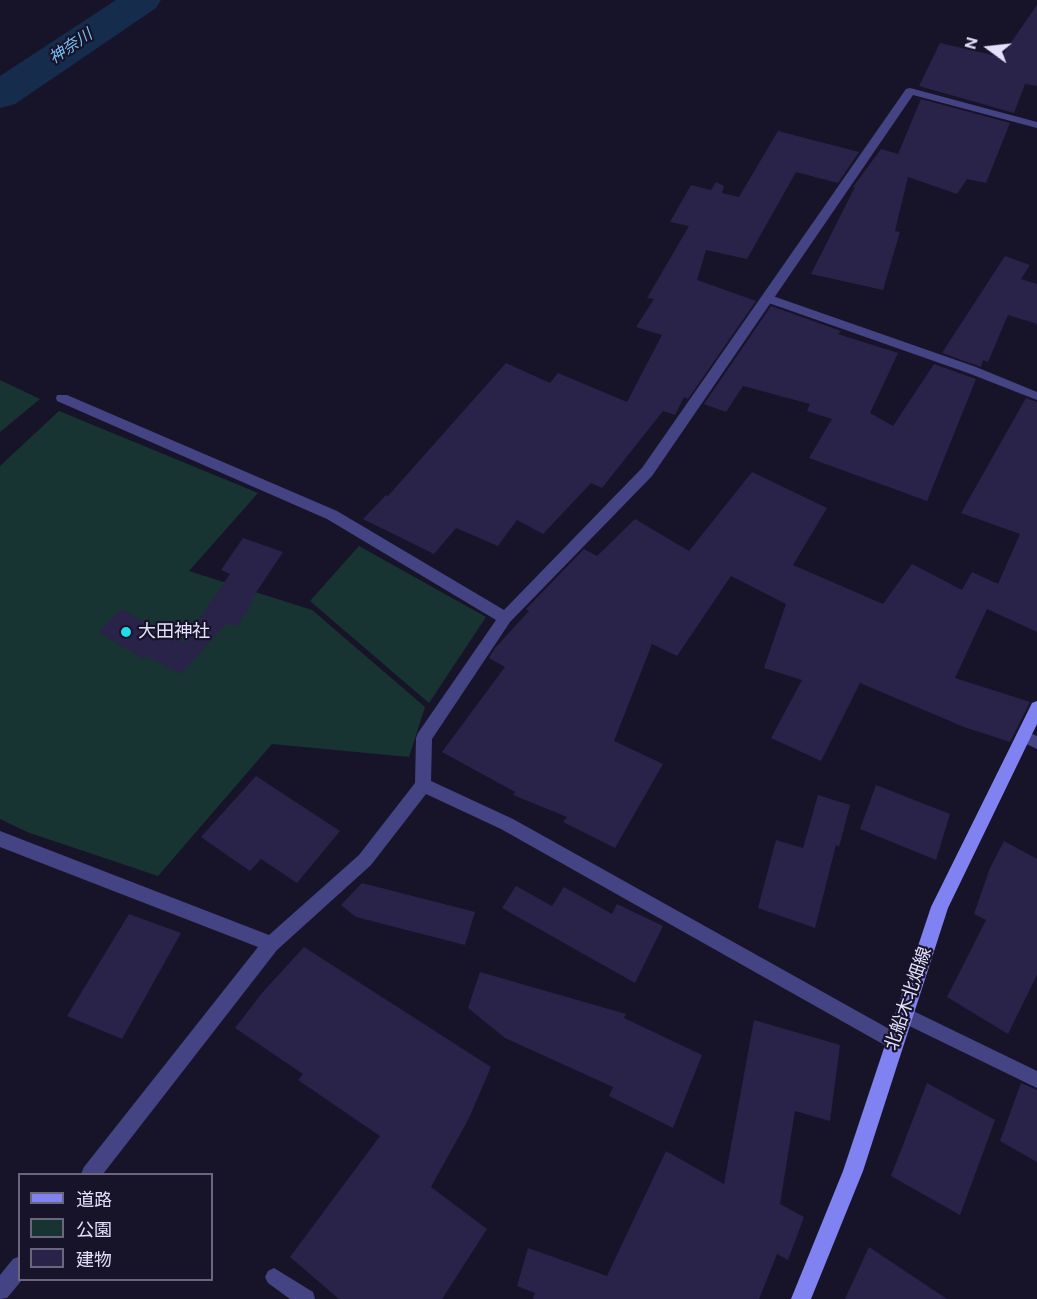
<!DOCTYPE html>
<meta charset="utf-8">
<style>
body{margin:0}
#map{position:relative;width:1037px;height:1299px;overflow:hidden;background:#17142a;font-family:"DM Sans","Noto Sans JP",sans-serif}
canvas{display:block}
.legend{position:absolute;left:18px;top:1173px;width:195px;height:108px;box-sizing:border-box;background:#17142a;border:2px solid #69667e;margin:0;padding:8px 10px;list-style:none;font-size:18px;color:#e3e0fc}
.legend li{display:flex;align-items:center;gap:12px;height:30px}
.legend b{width:30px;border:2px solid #69667e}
.north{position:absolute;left:959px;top:18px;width:60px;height:60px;-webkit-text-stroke:4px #17142a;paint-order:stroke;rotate:285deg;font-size:16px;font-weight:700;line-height:24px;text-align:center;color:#e3e0fc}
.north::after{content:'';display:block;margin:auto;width:21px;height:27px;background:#e3e0fc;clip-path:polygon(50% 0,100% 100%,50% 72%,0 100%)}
</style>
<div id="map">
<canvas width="1037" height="1299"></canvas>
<ul class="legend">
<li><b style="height:8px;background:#8182f2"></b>道路</li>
<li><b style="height:16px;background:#183432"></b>公園</li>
<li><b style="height:16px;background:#292249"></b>建物</li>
</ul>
<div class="north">N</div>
</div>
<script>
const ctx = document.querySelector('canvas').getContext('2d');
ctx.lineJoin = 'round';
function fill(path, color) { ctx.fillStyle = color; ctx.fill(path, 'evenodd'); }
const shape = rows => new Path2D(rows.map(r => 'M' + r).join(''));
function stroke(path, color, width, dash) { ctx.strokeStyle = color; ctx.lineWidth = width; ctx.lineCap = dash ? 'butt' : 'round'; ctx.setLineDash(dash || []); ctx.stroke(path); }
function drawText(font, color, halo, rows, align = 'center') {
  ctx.font = font + ' "DM Sans","Noto Sans JP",sans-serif'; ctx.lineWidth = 4.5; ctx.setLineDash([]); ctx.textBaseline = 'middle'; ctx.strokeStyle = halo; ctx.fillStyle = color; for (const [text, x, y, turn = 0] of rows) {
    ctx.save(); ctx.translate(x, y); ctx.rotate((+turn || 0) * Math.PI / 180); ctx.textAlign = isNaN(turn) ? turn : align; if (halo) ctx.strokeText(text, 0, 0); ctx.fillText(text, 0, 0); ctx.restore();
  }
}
fill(shape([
 [0,380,40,399,0,432],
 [59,411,258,493,189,571,312,610,425,707,409,757,272,744,158,876,27,832,0,819,0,466],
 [359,546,486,617,429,703,310,601]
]), '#183432');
fill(shape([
 [116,0,161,0,156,8,15,104,0,108,0,76,116,0]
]), '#152c4d');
fill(shape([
 [1037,5,1037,86,1025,84,1014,113,919,86,940,43,1001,57],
 [921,99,1010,123,986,183,967,179,957,194,908,177,895,231,900,232,883,290,811,274,855,187,853,187,881,149,898,154],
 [778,131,859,152,838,183,796,172,747,259,706,250,697,280,756,301,688,399,684,397,675,415,663,411,602,488,591,483,543,534,517,520,498,546,456,528,434,554,363,519,386,495,388,496,506,363,550,383,558,373,627,402,662,335,636,327,654,299,647,298,689,226,670,222,691,185,711,190,716,182,724,186,722,193,739,197],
 [1005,256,1030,265,1021,279,1037,284,1037,324,1008,315,988,362,983,360,981,367,942,353],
 [771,306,841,331,838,334,898,353,870,413,893,426,934,364,976,379,927,501,809,458,832,419,807,411,810,404,743,386,726,412,704,404],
 [1026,398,1037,402,1037,632,987,609,955,678,1030,702,1010,742,964,727,860,683,821,761,771,738,802,680,764,668,786,604,731,576,677,656,652,644,614,741,663,764,615,848,563,822,567,817,513,795,515,792,442,752,505,667,489,658,495,648,529,611,526,609,584,549,597,556,635,519,689,551,752,472,827,508,793,565,883,604,912,564,962,590,972,572,998,584,1020,534,961,513],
 [243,538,283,552,251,600,253,601,237,626,227,623,181,674,147,656,144,659,98,632,121,609,183,643,230,574,221,570],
 [256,776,340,831,297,883,261,859,250,871,201,837],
 [876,785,950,814,936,860,860,829],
 [818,795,850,805,839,847,836,845,815,928,758,908,776,840,803,848],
 [1004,841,1037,859,1037,975,1008,1034,947,997,986,920,974,914,990,868],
 [362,883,475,912,465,945,356,917,341,905],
 [516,886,552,906,564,887,612,914,617,904,663,926,635,983,502,908],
 [129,914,181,933,122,1039,67,1016],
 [304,947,491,1067,469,1118,431,1187,487,1229,442,1299,339,1299,290,1257,380,1136,298,1080,303,1074,235,1028,262,993],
 [480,972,626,1014,624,1018,702,1055,673,1128,609,1096,613,1087,505,1038,468,1008],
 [754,1020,840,1045,830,1121,795,1111,780,1204,804,1217,788,1260,777,1254,759,1299,533,1299,535,1293,517,1286,528,1248,607,1276,666,1151,724,1184],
 [927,1083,995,1120,960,1215,891,1176],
 [1021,1083,1037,1090,1037,1162,1000,1141],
 [869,1247,947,1299,845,1299]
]), '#292249');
fill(shape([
 [767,294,976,367,1037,392,1037,400,968,373,763,301,762,298,767,294],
 [1023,730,1037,736,1037,749,1018,740,1016,736,1018,732,1023,730],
 [903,1006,1037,1071,1037,1088,897,1020,895,1014,897,1008,903,1006],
 [274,1268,313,1292,315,1299,290,1299,268,1283,265,1277,268,1271,274,1268]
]), '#444484');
fill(shape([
 [910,88,1037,122,1037,128,913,95,652,476,510,622,432,739,431,781,513,819,900,1035,903,1041,900,1047,894,1050,888,1047,501,829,426,794,371,865,277,950,103,1174,81,1174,84,1167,258,947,0,847,0,831,269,935,359,855,415,783,416,738,418,733,496,620,327,519,57,401,56,398,57,395,67,395,337,511,504,610,642,468,906,89,910,88],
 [20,1256,20,1280,22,1280,7,1298,0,1299,0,1275,13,1259,20,1256]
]), '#444484');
fill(shape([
 [1037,701,1037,724,948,908,863,1171,811,1299,791,1299,843,1171,931,907,1032,703,1037,701]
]), '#8182f2');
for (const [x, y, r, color] of [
 [126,632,6,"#20dbe9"]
]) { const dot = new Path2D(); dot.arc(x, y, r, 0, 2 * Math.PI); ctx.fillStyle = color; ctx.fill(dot); stroke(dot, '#17142a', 2); }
drawText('italic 16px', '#79bdf2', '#17142a', [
 ["神奈川",71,47,-34]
]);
drawText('18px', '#e3e0fc', '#17142a', [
 ["大田神社",138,632]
], 'left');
drawText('18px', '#e3e0fc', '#17142a', [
 ["北船木北畑線",909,999,-71]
]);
</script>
